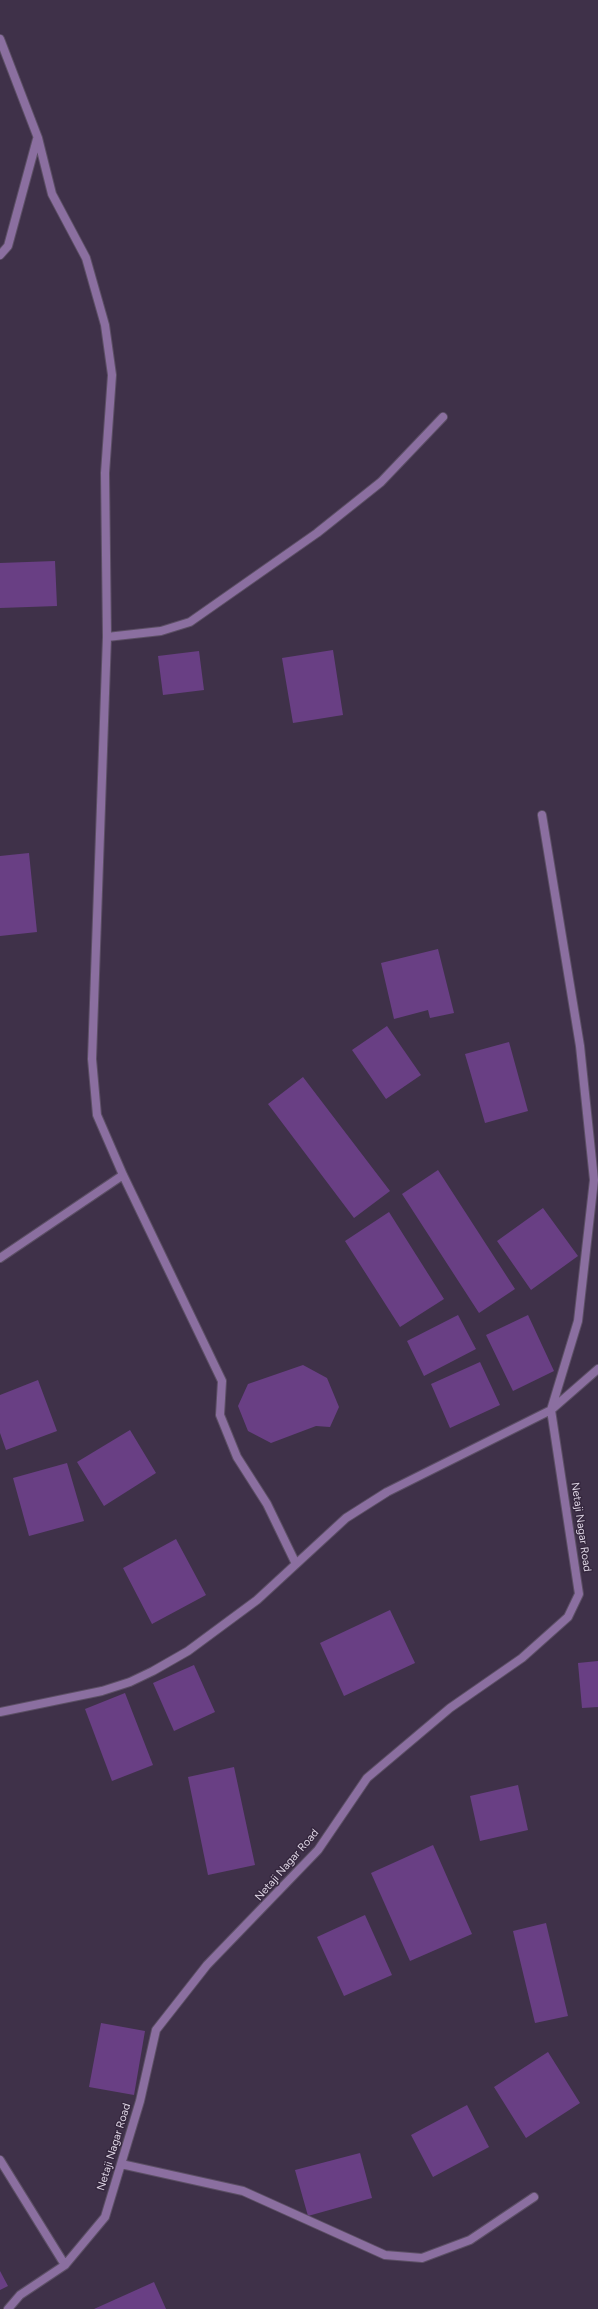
<!DOCTYPE html>
<style>
body{margin:0}
canvas{display:block;background:#3f3149}
</style>
<canvas width="598" height="2309"></canvas>
<script>
const ctx = document.querySelector('canvas').getContext('2d');
ctx.lineJoin = 'round';
function fill(path, color) { ctx.fillStyle = color; ctx.fill(path, 'evenodd'); }
const shape = rows => new Path2D(rows.map(r => 'M' + r).join(''));
function stroke(path, color, width, dash) { ctx.strokeStyle = color; ctx.lineWidth = width; ctx.lineCap = dash ? 'butt' : 'round'; ctx.setLineDash(dash || []); ctx.stroke(path); }
function drawText(font, color, halo, rows, align = 'center') {
  ctx.font = font + ' Figtree,sans-serif'; ctx.lineWidth = 3; ctx.setLineDash([]); ctx.textBaseline = 'middle'; ctx.strokeStyle = halo; ctx.fillStyle = color; for (const [text, x, y, turn = 0] of rows) {
    ctx.save(); ctx.translate(x, y); ctx.rotate((+turn || 0) * Math.PI / 180); ctx.textAlign = isNaN(turn) ? turn : align; if (halo) ctx.strokeText(text, 0, 0); ctx.fillText(text, 0, 0); ctx.restore();
  }
}
fill(shape([
 [55,561,57,606,0,608,0,563],
 [333,650,343,715,293,723,282,658],
 [199,651,204,690,163,695,158,656],
 [29,853,37,932,0,936,0,856],
 [438,949,454,1013,430,1018,428,1010,394,1019,381,963],
 [387,1026,421,1075,386,1099,352,1050],
 [509,1042,528,1111,485,1123,465,1054],
 [303,1077,390,1191,354,1218,268,1104],
 [438,1170,515,1289,479,1313,402,1194],
 [543,1208,578,1256,531,1290,497,1241],
 [389,1212,444,1299,400,1327,345,1241],
 [458,1315,476,1349,424,1376,407,1341],
 [528,1315,554,1371,513,1391,486,1335],
 [480,1362,500,1405,450,1428,431,1384],
 [303,1365,327,1378,339,1407,330,1427,316,1426,271,1443,248,1431,238,1406,248,1384],
 [38,1380,57,1431,6,1450,0,1433,0,1395],
 [130,1430,156,1473,104,1506,77,1462],
 [67,1463,84,1521,29,1536,13,1478],
 [176,1539,206,1595,152,1624,123,1568],
 [390,1610,415,1663,344,1696,320,1643],
 [598,1661,598,1707,582,1708,578,1663],
 [194,1665,215,1712,174,1731,153,1683],
 [125,1693,153,1765,112,1781,85,1709],
 [234,1767,255,1865,208,1875,188,1777],
 [518,1785,528,1830,480,1841,470,1796],
 [433,1845,472,1934,410,1961,371,1873],
 [365,1915,392,1975,344,1996,317,1937],
 [546,1923,568,2016,535,2023,513,1931],
 [101,2023,145,2031,134,2095,89,2087],
 [548,2052,580,2103,526,2138,494,2087],
 [467,2105,489,2147,433,2177,411,2135],
 [360,2153,372,2198,308,2216,295,2170],
 [0,2271,8,2286,0,2290],
 [154,2282,166,2309,94,2309]
]), '#693f84');
const street = shape([
 [0,39,38,138,52,194,86,258,105,325,112,375,105,473,107,637,92,1059,97,1115,123,1175,222,1381,220,1415,237,1457,267,1504,296,1564],
 [0,255,8,246,37,139],
 [107,637,161,631,190,622,317,533,381,482,443,417],
 [0,1258,123,1175],
 [0,1712,102,1691,130,1682,153,1671,188,1651,257,1600,346,1518,387,1492,551,1410,598,1369],
 [0,2160,65,2265],
 [121,2164,243,2191,385,2255,422,2258,470,2240,534,2197],
 [8,2309,20,2295,65,2265,105,2217,140,2101,156,2030,207,1965,318,1850,367,1778,450,1708,522,1658,568,1617,579,1594,551,1410,578,1321,594,1180,580,1046,542,815]
]);
stroke(street, '#5c4f65', 10);
stroke(street, '#8b6fa0', 8);
drawText('11px', '#ded5e4', '#35273e', [
 ["Netaji Nagar Road",581,1527,82],
 ["Netaji Nagar Road",287,1865,-49],
 ["Netaji Nagar Road",114,2147,-73]
]);
</script>
